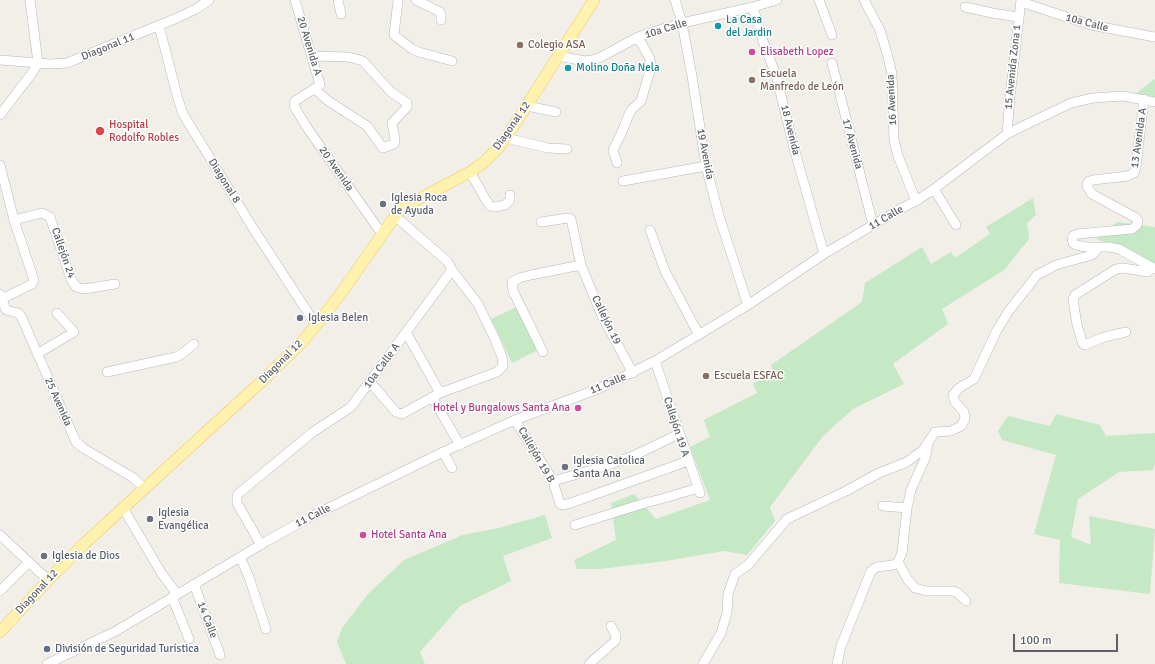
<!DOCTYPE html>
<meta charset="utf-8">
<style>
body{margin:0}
#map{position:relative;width:1155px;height:664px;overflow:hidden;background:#f1efe8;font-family:Signika,sans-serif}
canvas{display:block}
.scale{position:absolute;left:1013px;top:634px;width:105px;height:18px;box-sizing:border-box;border:2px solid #5f6368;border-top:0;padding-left:5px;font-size:12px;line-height:14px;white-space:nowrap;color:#5f6368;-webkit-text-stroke:3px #fff;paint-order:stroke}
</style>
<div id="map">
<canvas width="1155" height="664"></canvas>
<div class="scale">100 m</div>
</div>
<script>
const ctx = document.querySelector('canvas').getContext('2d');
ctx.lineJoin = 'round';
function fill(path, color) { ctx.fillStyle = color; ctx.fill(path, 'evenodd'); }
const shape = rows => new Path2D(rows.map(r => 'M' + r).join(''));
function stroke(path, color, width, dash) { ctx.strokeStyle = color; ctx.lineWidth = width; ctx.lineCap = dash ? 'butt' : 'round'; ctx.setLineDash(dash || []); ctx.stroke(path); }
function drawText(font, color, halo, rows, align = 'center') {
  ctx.font = font + ' Signika,sans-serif'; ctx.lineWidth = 3; ctx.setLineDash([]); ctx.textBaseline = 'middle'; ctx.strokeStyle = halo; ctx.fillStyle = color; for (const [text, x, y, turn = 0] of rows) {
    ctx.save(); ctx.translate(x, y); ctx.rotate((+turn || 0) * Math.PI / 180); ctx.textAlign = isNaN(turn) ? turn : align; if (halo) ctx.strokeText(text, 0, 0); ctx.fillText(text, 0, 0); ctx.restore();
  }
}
fill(shape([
 [1155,79,1155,98,1135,94],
 [1033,198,1036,215,1027,223,1029,239,1004,270,942,309,948,324,893,364,904,384,853,409,823,436,770,507,775,521,747,555,724,551,666,561,599,569,577,569,574,560,616,540,611,503,634,494,656,519,710,500,690,447,710,437,704,420,757,393,753,384,773,371,771,365,862,302,865,283,922,247,931,264,951,252,955,258,990,234,986,227],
 [1117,222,1155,227,1155,268,1133,253,1096,239],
 [517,307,538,350,512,363,491,319],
 [1056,414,1100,425,1106,436,1155,433,1155,463,1153,470,1119,472,1078,499,1071,537,1091,545,1089,516,1155,529,1150,594,1059,583,1060,540,1034,534,1056,455,1002,440,998,431,1008,416,1050,426],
 [545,515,552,538,503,556,511,581,460,606,420,652,425,664,346,664,337,642,342,628,368,594,404,560,463,535,499,528]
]), '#c5e8c5');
const minor = shape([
 [30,0,38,63],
 [295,0,320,85,295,101,294,106,308,129,382,234],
 [338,0,341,14],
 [398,0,394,35,412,49,419,52,452,61],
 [416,0,440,12,441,15,441,20],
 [675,0,682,23,692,76,706,166,719,216,748,305],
 [819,0,832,35],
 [864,0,880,30,888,57,892,74,894,140,898,156,916,201],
 [1021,2,1091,25,1155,37],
 [753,7,764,44,776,75,794,148,824,254],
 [965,7,992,13,1018,17],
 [159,26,178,99,183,114,251,225,316,325],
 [312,56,349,57,363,61,391,92,407,103,407,107,392,123,395,140,394,144,383,148,367,126,327,100,315,89],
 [558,56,585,61,592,60,599,58,638,37,662,29,682,23,753,7,777,0],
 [0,60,50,64,67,63,177,18,196,9,209,0],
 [832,63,873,225],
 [1144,99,1136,167,1134,173,1128,176,1093,180,1088,182,1087,186,1092,194,1136,218,1138,221,1137,225,1132,229,1077,234,1073,236,1072,239,1073,243,1076,245,1086,247,1109,247,1119,249,1155,269],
 [527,106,556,112],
 [0,115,32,73,38,63],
 [1007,134,1010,97,1021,0],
 [506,138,548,148,567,149],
 [617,163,613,150,622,132,629,114,632,109,641,101,651,67,650,59,638,37],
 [0,165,14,220,34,280,32,284,2,299],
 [470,172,486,200,490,206,494,207,505,205,510,200,510,195],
 [623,181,706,166],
 [934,189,956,225],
 [14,220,42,213,50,217,71,279,76,287,84,289,115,284],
 [541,222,568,218,571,219,581,265,602,316,633,373],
 [650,230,665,271,699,335],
 [0,294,6,310,18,313,21,316,76,442,83,448,132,477,145,488],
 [406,332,440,393],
 [1126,332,1104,337,1085,345,1083,344,1077,325,1073,299,1075,295,1116,269,1123,268,1148,272,1152,267],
 [543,352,513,291,512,282,519,278,531,275,581,265],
 [37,354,74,332,57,313],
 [655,361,700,493],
 [107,372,176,357,183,353,194,344],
 [370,382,396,412,402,414,440,393,497,372,503,366,502,357,494,337,478,304,452,270,448,262,395,216],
 [432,397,460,445],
 [515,420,553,481,560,504,562,505,571,503,688,461],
 [443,452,452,468],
 [553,481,599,468,633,456,679,434],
 [883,506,907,508],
 [123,508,162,574,177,594],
 [575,525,645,503,661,499,698,488],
 [0,535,48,580],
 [261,545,237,503,237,497,238,494,313,432,351,407,452,270],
 [240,557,249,577,266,629],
 [898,562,908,580,915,588,927,591,953,591,958,593,966,601],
 [194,584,220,655],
 [0,591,29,562],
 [172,597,189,639],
 [47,664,116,631,267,541,308,518,443,452,515,420,598,389,655,361,748,305,824,254,900,209,916,201,934,189,1007,134,1023,126,1071,103,1093,98,1123,96,1155,102],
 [589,664,615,641,616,636,611,626],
 [703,664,721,633,727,613,728,594,735,574,748,565,787,519,848,490,879,473,907,462,923,450,935,432,951,431,961,426,965,419,964,412,955,402,953,395,959,388,974,379,996,332,1008,312,1037,275,1056,265,1092,255,1099,247],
 [837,664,841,646,871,571,877,567,893,565,898,562,902,553,907,508,911,490,926,456,928,443]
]);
const major = shape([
 [0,632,48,580,85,543,262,381,304,340,339,296,398,212,415,201,470,172,484,162,500,146,506,138,594,0]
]);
stroke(minor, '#b5b8bc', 10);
stroke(major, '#f2c960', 12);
stroke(minor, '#fff', 9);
stroke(major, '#fff2af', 11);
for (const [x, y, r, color] of [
 [718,26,4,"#0f9aa8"],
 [520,45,4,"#8d6e63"],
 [752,52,4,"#d1479c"],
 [568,68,4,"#0f9aa8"],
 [752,80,4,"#8d6e63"],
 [100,131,5,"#e0444e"],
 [383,204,4,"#6b7280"],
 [300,318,4,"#6b7280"],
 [706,376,4,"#8d6e63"],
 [578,408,4,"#d1479c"],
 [565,467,4,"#6b7280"],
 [150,519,4,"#6b7280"],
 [363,535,4,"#d1479c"],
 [44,556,4,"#6b7280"],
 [47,649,4,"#5c6f8a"]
]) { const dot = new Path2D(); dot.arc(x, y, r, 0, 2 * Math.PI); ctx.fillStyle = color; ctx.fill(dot); stroke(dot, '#fff', 1.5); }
drawText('11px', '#0d838f', '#fff', [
 ["La Casa",726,20],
 ["del Jardin",726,33],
 ["Molino Doña Nela",576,68]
], 'left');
drawText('11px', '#5f6368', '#fff', [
 ["10a Calle",1087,23,15],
 ["10a Calle",666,29,-17],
 ["20 Avenida A",309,46,73],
 ["Diagonal 11",108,47,-22],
 ["15 Avenida Zona 1",1013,67,-84],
 ["16 Avenida",892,100,-93],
 ["Diagonal 12",512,126,-55],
 ["18 Avenida",790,130,76],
 ["13 Avenida A",1139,138,-82],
 ["17 Avenida",852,144,75],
 ["19 Avenida",705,154,79],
 ["20 Avenida",336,169,55],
 ["Diagonal 8",224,181,58],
 ["11 Calle",886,218,-30],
 ["Callejón 24",63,253,71],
 ["Callejón 19",606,320,64],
 ["Diagonal 12",281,362,-45],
 ["10a Calle A",382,366,-54],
 ["11 Calle",608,384,-23],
 ["25 Avenida",58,402,66],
 ["Callejón 19 A",676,427,72],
 ["Callejón 19 B",536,455,60],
 ["11 Calle",313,516,-27],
 ["Diagonal 12",37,592,-47],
 ["14 Calle",207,620,69]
]);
drawText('11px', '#785e54', '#fff', [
 ["Colegio ASA",528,45],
 ["Escuela",760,74],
 ["Manfredo de León",760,87],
 ["Escuela ESFAC",714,376]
], 'left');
drawText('11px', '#b23c85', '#fff', [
 ["Elisabeth Lopez",760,52],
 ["Hotel y Bungalows Santa Ana",570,408,"right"],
 ["Hotel Santa Ana",371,535]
], 'left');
drawText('11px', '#be3a42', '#fff', [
 ["Hospital",109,125],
 ["Rodolfo Robles",109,138]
], 'left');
drawText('11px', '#5b616d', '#fff', [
 ["Iglesia Roca",391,198],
 ["de Ayuda",391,211],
 ["Iglesia Belen",308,318],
 ["Iglesia Catolica",573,461],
 ["Santa Ana",573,474],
 ["Iglesia",158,513],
 ["Evangélica",158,526],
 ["Iglesia de Dios",52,556]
], 'left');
drawText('11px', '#4e5e75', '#fff', [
 ["División de Seguridad Turística",55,649]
], 'left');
</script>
